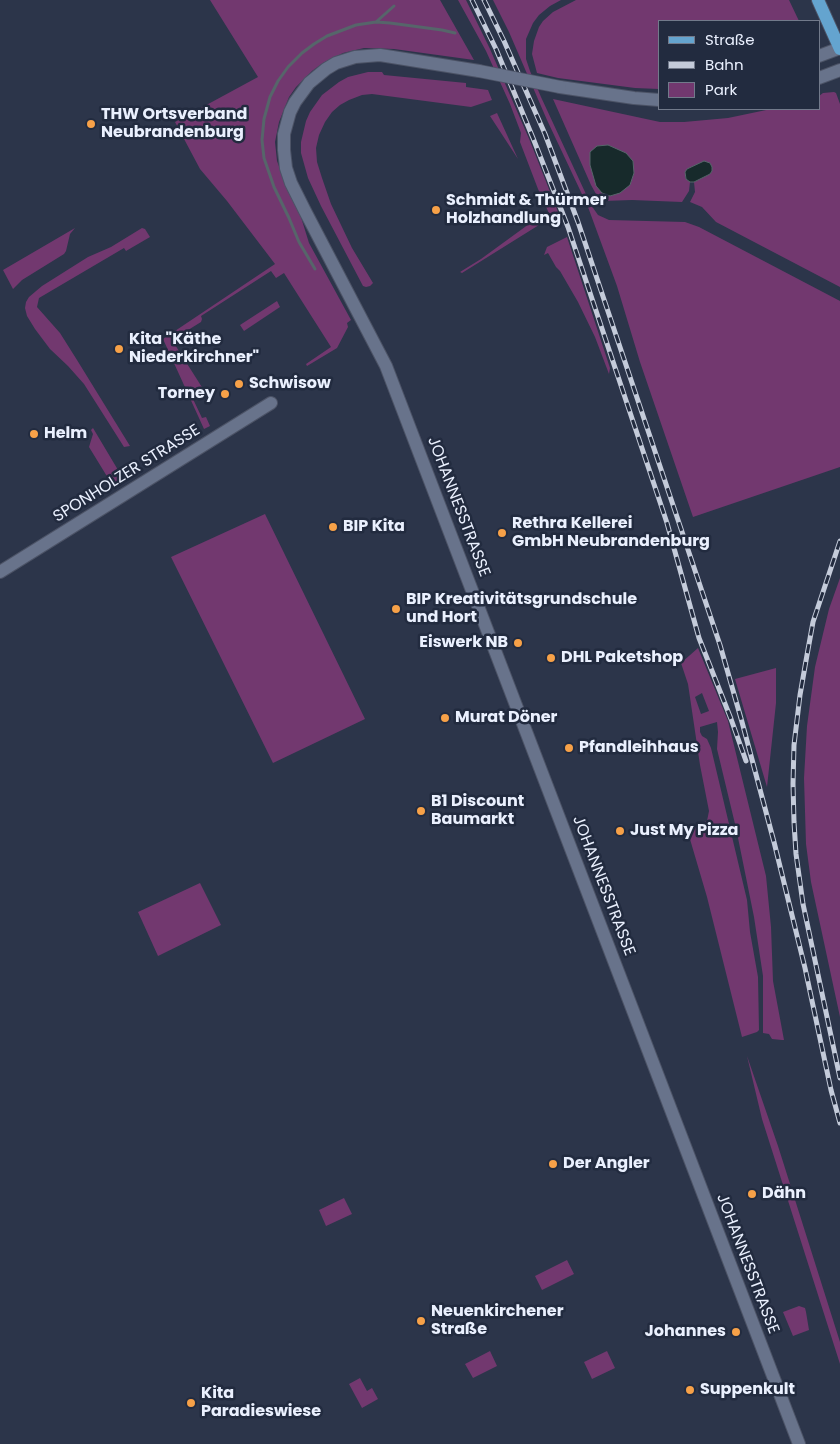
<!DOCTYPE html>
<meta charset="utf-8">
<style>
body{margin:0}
#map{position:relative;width:840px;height:1444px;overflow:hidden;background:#2c354a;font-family:Poppins,sans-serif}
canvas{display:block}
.legend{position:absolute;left:658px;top:20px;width:162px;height:90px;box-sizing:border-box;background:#222b3f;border:1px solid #727a8b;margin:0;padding:6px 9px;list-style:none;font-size:15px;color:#eaf0fe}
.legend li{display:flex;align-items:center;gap:10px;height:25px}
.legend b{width:25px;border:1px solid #727a8b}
</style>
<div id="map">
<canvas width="840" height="1444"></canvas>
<ul class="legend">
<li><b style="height:6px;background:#64a4cf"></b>Straße</li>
<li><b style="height:6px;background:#c4cbda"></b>Bahn</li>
<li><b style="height:14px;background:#72386f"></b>Park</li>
</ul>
</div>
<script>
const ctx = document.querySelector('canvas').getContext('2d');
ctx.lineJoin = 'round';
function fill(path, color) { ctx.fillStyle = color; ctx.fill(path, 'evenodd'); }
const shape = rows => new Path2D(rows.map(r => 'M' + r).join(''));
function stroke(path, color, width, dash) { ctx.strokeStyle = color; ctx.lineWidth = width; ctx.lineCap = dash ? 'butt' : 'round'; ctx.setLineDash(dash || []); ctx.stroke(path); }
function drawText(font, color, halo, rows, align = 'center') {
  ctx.font = font + ' Poppins,sans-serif'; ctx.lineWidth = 5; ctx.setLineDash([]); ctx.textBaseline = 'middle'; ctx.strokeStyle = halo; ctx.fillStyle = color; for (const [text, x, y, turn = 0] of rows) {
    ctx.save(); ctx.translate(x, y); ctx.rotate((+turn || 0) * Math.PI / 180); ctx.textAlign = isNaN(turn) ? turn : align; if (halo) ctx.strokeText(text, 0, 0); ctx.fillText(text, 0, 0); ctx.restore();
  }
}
fill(shape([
 [210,0,440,0,474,60,394,49,364,48,343,53,323,63,312,71,296,87,289,97,279,122,275,142,277,161,286,185,300,214,309,243,351,320,347,323,348,327,337,348,307,366,306,364,331,347,284,273,276,278,271,271,201,316,202,319,201,322,172,340,205,392,193,399,202,418,206,417,210,426,204,429,163,339,275,264,227,201,200,169,175,122,258,77],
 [458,0,466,0,490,49,530,141,560,217,558,219,552,220,538,189,520,142,521,133,510,104,486,51],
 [493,0,561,0,550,6,539,15,533,23,526,39,526,59,530,71,541,97,591,205,598,215,609,220,685,222,699,227,840,301,840,467,693,517,640,362,617,286,588,207,547,120,509,32],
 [576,0,789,0,799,21,659,21,659,89,635,88,558,78,537,73,532,54,534,41,539,27,543,21,553,12],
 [368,72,382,72,384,75,466,83,466,87,488,90,492,100,471,107,372,94,362,95,349,100,340,105,332,112,325,122,319,135,316,148,317,162,322,178,331,204,352,248,373,283,370,286,366,287,363,286,321,206,308,178,301,153,301,142,306,121,310,112,322,95,339,82,348,77],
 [834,92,836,93,840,104,840,287,716,222,702,207,690,202,695,192,694,182,710,174,712,171,710,163,685,176,686,179,690,182,689,191,682,202,632,200,603,201,596,194,591,185,553,99,660,122,684,122,728,118,771,109,819,109,819,96,823,93],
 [497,113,518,159,490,116],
 [540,216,539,225,462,273,460,272,481,259],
 [75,228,70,234,66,251,64,254,22,280,13,289,3,270],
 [142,228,145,229,150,237,126,251,124,248,39,298,37,307,60,333,77,360,130,446,124,447,84,384,68,366,50,349,35,329,27,316,25,308,26,302,29,297,42,286,88,257,111,247],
 [567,237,610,368,609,374,595,337,578,302,560,271,556,267,548,253,544,255,547,247],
 [277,301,280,307,244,331,240,325],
 [93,428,118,470,119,480,116,484,111,487,109,486,108,478,89,447,93,434,91,430],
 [265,514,365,719,273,763,171,557],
 [840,578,840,1017,811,882,806,844,804,778,807,726,815,667,829,609],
 [698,648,728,721,766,876,771,927,773,981,784,1040,782,1040,772,1039,769,1034,763,1033,763,976,754,917,736,828,717,749,718,732,717,722,700,727,700,732,702,736,707,739,711,748,747,900,750,932,758,977,759,1030,757,1032,742,1037,707,897,687,829,707,821,709,811,700,765,688,684,681,663],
 [702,693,709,711,701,714,695,697],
 [776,668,776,703,767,787,735,679],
 [200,883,221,925,158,956,138,912],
 [747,1056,778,1146,840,1342,840,1364,762,1119],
 [344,1198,352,1214,326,1226,319,1210],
 [567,1260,574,1274,542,1290,535,1276],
 [799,1306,805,1308,806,1312,809,1330,793,1336,783,1312],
 [490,1351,497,1366,473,1378,465,1364],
 [607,1351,615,1368,592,1379,584,1362],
 [360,1378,367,1391,372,1388,378,1399,362,1408,349,1384]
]), '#72386f');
const water = shape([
 [608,145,626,153,633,161,634,173,630,185,620,193,610,196,602,193,596,186,590,165,590,152,597,146,608,145],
 [704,161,710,163,712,167,712,171,710,174,694,182,690,182,686,179,685,172,687,169,704,161]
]);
fill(water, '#172a2b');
stroke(water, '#56656a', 1);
stroke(shape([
 [376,22,394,6],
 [315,269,299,242,289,218,274,187,264,158,262,140,264,119,270,97,278,81,288,67,302,53,314,44,327,36,356,25,376,22,390,23,442,30,455,33]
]), '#56656a', 3);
const tertiary = shape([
 [0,572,271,403]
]);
const secondary = shape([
 [819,56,840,48],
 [479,71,380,55,355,57,336,63,326,69,309,83,295,102,290,112,284,134,284,150,286,168,291,183,305,211,386,366,799,1444],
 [819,78,840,70],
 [560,87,634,98,659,100]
]);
const primary = shape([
 [818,0,840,49]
]);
stroke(tertiary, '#4c5366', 14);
stroke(secondary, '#4c5366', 14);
stroke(primary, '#4c5366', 14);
stroke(tertiary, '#68738b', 12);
stroke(secondary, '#68738b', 12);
stroke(primary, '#64a4cf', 12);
const rail = shape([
 [472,0,496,49,533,138,568,227,667,523,699,638,731,719,746,761],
 [484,0,504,41,545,134,578,222,720,645,742,722,774,842,805,968,831,1090,840,1123],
 [840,541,813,622,807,655,800,695,794,745,793,784,794,822,796,854,803,904,840,1078]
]);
stroke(rail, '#c4cbda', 5);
stroke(rail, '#222b3f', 3, [9]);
const secondaryBridge = shape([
 [479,71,560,87]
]);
stroke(secondaryBridge, '#4c5366', 14, []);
stroke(secondaryBridge, '#68738b', 12);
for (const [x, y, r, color] of [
 [91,124,5,"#f7a148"],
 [436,210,5,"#f7a148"],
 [119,349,5,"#f7a148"],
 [239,384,5,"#f7a148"],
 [225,394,5,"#f7a148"],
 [34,434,5,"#f7a148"],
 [333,527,5,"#f7a148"],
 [502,533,5,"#f7a148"],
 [396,609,5,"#f7a148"],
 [518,643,5,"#f7a148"],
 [551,658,5,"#f7a148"],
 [445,718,5,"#f7a148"],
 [569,748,5,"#f7a148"],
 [421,811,5,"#f7a148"],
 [620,831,5,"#f7a148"],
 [553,1164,5,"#f7a148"],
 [752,1194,5,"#f7a148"],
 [421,1321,5,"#f7a148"],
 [736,1332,5,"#f7a148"],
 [690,1390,5,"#f7a148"],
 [191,1403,5,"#f7a148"]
]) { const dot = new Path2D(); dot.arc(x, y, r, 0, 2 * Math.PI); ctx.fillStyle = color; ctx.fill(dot); stroke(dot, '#222b3f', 2); }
drawText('bold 16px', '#eaf0fe', '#222b3f', [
 ["THW Ortsverband",101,115],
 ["Neubrandenburg",101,133],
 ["Schmidt & Thürmer",446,201],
 ["Holzhandlung",446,219],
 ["Kita \"Käthe",129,340],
 ["Niederkirchner\"",129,358],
 ["Schwisow",249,384],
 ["Torney",215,394,"right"],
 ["Helm",44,434],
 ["Rethra Kellerei",512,524],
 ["GmbH Neubrandenburg",512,542],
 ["BIP Kita",343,527],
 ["BIP Kreativitätsgrundschule",406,600],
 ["und Hort",406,618],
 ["Eiswerk NB",508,643,"right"],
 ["DHL Paketshop",561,658],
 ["Murat Döner",455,718],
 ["Pfandleihhaus",579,748],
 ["B1 Discount",431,802],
 ["Baumarkt",431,820],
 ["Just My Pizza",630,831],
 ["Der Angler",563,1164],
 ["Dähn",762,1194],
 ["Neuenkirchener",431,1312],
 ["Straße",431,1330],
 ["Johannes",726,1332,"right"],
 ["Suppenkult",700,1390],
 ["Kita",201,1394],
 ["Paradieswiese",201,1412]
], 'left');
drawText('16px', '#eaf0fe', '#222b3f', [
 ["SPONHOLZER STRASSE",127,474,-32],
 ["JOHANNESSTRASSE",458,507,69],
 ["JOHANNESSTRASSE",603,886,69],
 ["JOHANNESSTRASSE",747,1264,69]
]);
</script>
